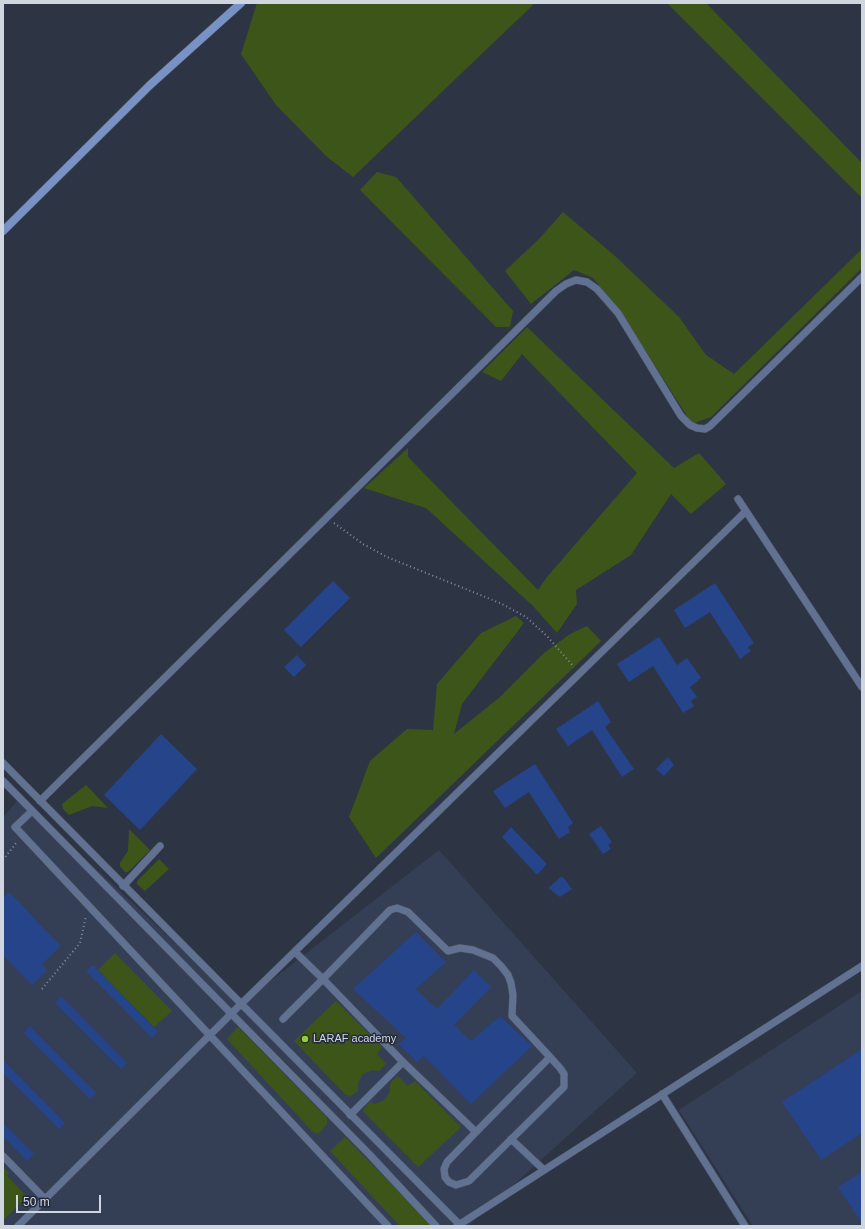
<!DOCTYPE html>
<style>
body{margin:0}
#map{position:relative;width:865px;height:1229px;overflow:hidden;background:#2d3545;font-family:Arial,sans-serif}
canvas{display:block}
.frame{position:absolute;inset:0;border:4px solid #d0d6e0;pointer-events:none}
.scale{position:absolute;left:16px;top:1195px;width:85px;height:18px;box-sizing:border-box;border:2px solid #d0d6e0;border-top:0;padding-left:5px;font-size:12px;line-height:14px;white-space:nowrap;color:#d0d6e0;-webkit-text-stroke:3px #232b3b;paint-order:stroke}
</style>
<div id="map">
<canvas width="865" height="1229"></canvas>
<div class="frame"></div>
<div class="scale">50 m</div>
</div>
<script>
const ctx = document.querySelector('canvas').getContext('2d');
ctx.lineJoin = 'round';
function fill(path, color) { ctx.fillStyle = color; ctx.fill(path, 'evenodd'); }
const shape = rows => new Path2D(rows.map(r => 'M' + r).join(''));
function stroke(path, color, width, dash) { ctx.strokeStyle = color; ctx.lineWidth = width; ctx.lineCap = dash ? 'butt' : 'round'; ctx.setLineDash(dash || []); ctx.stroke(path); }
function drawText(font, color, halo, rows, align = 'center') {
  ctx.font = font + ' Arial,sans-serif'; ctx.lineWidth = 3; ctx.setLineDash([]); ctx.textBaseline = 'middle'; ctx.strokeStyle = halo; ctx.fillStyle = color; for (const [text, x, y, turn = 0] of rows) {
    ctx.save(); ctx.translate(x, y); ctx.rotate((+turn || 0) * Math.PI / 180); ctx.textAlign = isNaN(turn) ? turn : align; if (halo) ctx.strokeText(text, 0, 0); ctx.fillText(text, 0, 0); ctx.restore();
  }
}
fill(shape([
 [20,798,241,1004,439,850,637,1073,468,1226,3,1226,3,817],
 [862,991,862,1226,753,1226,679,1110]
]), '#343f55');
fill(shape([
 [257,3,535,3,353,177,326,156,276,105,241,54],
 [667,3,706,3,862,163,862,198],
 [377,172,396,177,513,311,510,327,496,327,360,190],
 [563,212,615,256,679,317,706,355,734,374,862,249,862,268,711,417,692,424,617,306,593,278,574,270,531,304,505,271,539,239],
 [527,327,674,468,699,453,726,484,691,514,671,494,631,555,576,590,577,604,557,633,533,606,426,508,364,488,408,448,408,457,538,590,547,577,637,473,522,354,501,381,482,372],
 [516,616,524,623,462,704,454,734,500,697,544,653,570,634,587,626,601,641,376,858,349,817,370,761,407,729,433,730,437,684,481,633],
 [86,785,108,808,92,806,69,815,63,809,62,804],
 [129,829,150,850,128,872,125,872,120,866,120,863,128,851],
 [159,859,169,869,145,891,137,884,137,881],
 [115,953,172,1011,154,1027,98,970],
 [336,1001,382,1047,377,1054,386,1064,379,1071,372,1070,363,1074,358,1083,358,1091,351,1096,346,1095,294,1041],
 [238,1027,327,1118,327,1124,318,1134,313,1132,227,1039],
 [398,1076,408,1086,415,1081,461,1127,418,1167,363,1111,370,1101,374,1104,385,1100,390,1092,390,1083],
 [345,1137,430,1223,431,1226,400,1226,330,1151],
 [3,1167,9,1173,7,1176,27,1197,3,1220]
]), '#3e5519');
fill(shape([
 [333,581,350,598,301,647,284,630],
 [715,583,754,643,748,647,751,651,740,659,710,612,685,628,674,610],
 [659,637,677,665,687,658,701,678,690,687,697,697,691,701,694,706,683,713,653,666,629,682,617,664],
 [297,655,306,665,294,677,284,667],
 [598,701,611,722,605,727,634,769,622,777,592,730,568,746,556,729],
 [161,734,197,769,140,830,104,795],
 [668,757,674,765,664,776,656,769],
 [535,764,573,823,568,827,570,832,559,839,529,792,505,808,493,791],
 [601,826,612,842,608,845,611,849,603,854,589,834],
 [511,827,547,864,537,875,502,837],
 [562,876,572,889,560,897,548,888],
 [9,892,61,946,42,964,47,970,32,985,3,955,3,898],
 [416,932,446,962,416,989,437,1009,474,970,491,987,454,1025,471,1041,500,1016,532,1046,471,1104,424,1056,417,1062,398,1044,406,1038,353,989],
 [93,965,158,1032,152,1038,86,971],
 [61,996,127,1063,121,1069,55,1003],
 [30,1026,96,1093,90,1099,24,1033],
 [862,1049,862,1133,821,1160,782,1102],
 [3,1060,65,1123,59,1129,3,1073],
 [3,1123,34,1154,27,1161,3,1136],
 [862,1172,862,1223,838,1187]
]), '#254489');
const lane = shape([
 [738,499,862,687],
 [3,763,459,1224],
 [3,781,370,1155,436,1226],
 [40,801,556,291,566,284,576,280,587,282,597,289,618,313,681,416,690,425,697,428,705,429,710,426,862,277],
 [32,811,15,827,388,1226],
 [123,886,160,846],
 [283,1019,323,979,295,952],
 [662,1094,745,1226],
 [350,1115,403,1062],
 [476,1132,403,1062,323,979,390,910,397,908,408,912,448,951,460,948,473,950,493,958,501,966,508,975,511,983,513,995,512,1016,550,1057,560,1068,564,1074,564,1087,469,1181,456,1185,449,1182,445,1177,444,1169,447,1162,476,1132,550,1057],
 [511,1139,544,1170],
 [3,1156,45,1199],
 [18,1226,241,1004,746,511],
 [457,1226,862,966]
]);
const secondary = shape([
 [3,231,150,85,241,3]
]);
stroke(lane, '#4a5261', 8);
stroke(secondary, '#4a5261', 9);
stroke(shape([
 [334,523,363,544,387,557,500,603,526,617,547,636,574,667],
 [3,860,17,842],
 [42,989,80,943,86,916]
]), '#858c99', 2, [1, 3]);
stroke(lane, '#617191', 7);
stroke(secondary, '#7892c5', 8);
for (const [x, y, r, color] of [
 [305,1039,4,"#96cc39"]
]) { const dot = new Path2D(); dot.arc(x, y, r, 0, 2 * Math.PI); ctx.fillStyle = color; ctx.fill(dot); stroke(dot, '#232b3b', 1.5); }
drawText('11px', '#d0d6e0', '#232b3b', [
 ["LARAF academy",313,1039]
], 'left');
</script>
